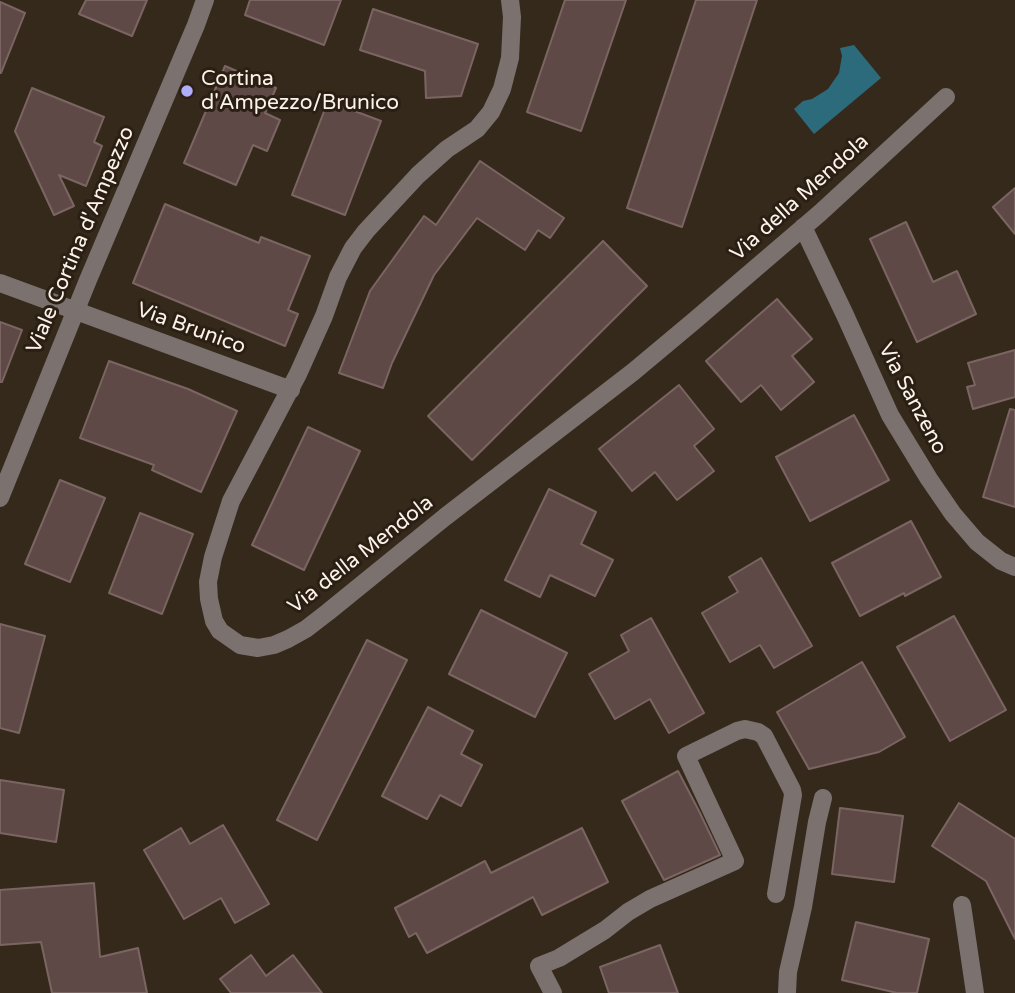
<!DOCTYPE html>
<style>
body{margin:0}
canvas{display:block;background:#35291c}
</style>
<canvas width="1015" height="993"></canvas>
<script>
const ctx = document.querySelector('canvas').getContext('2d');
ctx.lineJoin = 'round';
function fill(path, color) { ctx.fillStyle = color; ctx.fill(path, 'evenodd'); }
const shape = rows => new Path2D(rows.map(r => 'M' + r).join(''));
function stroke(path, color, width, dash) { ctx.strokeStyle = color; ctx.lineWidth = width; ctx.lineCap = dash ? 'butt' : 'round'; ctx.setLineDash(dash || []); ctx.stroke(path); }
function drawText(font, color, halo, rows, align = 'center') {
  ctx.font = font + ' "Varela Round",sans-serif'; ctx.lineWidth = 6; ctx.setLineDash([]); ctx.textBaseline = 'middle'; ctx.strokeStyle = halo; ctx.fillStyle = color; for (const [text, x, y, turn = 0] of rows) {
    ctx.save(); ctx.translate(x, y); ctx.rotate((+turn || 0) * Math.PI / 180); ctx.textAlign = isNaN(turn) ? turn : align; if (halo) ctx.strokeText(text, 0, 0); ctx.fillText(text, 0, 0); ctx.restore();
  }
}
fill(shape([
 [854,45,881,78,814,134,794,109,803,101,812,99,828,89,839,73,842,56,840,48]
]), '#2c6b7b');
const building = shape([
 [86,0,147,0,132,36,79,14,86,0],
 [250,0,341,0,324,45,245,15,250,0],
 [565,0,626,0,581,131,527,112,565,0],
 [696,0,757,0,682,227,627,208,696,0],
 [0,2,25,13,1,73,0,73,0,2],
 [373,9,478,44,461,96,426,98,425,71,360,50,373,9],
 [225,66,276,88,265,113,280,120,267,151,253,145,236,185,184,163,225,66],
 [32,88,104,117,94,142,102,146,86,186,59,175,74,206,54,215,15,131,32,88],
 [328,101,381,121,345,215,292,195,328,101],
 [480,161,564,218,550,238,538,230,525,250,477,218,434,275,392,363,383,388,339,373,370,291,424,216,436,225,480,161],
 [1015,188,1015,234,993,207,1015,188],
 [165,204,259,243,261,237,310,256,288,310,298,314,285,346,133,283,165,204],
 [906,222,933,282,957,271,976,314,917,342,870,239,906,222],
 [603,241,647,286,472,460,428,416,603,241],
 [777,299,812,339,792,356,814,382,781,410,761,385,741,402,706,361,777,299],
 [0,322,22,330,2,382,0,382,0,322],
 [1015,350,1015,397,973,409,967,387,975,385,968,363,1015,350],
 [109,361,188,389,237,411,201,492,152,470,154,465,80,438,109,361],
 [679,385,714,429,694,446,714,471,677,500,655,472,632,491,599,449,679,385],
 [1010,409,1015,410,1015,507,983,497,1010,409],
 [854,415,889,480,810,521,776,457,854,415],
 [308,427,360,451,304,570,252,545,308,427],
 [60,480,105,498,70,582,25,564,60,480],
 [549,489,596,512,581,544,613,560,595,596,550,575,540,597,505,580,549,489],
 [140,513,193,534,162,614,109,593,140,513],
 [911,521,941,577,905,596,904,593,860,616,832,563,911,521],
 [761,558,812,646,774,668,760,645,730,662,702,613,738,592,729,577,761,558],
 [481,610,567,653,535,717,449,674,481,610],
 [954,616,1006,710,950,741,897,647,954,616],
 [651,618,704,713,669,733,650,699,615,719,589,674,629,651,621,635,651,618],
 [0,624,45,636,19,733,0,728,0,624],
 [367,640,407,660,317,840,277,820,367,640],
 [862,662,905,737,879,752,809,769,777,712,862,662],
 [428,707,473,731,461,754,482,765,461,806,440,795,427,819,382,796,428,707],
 [678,771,699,811,720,855,664,880,622,801,678,771],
 [0,780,64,790,56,842,0,833,0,780],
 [959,803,1015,839,1015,939,986,881,932,846,959,803],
 [840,808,903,816,894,882,832,874,840,808],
 [223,825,269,904,235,923,221,898,184,919,144,850,181,828,190,844,223,825],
 [582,828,608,882,542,915,533,897,427,953,416,933,409,937,395,908,485,861,491,873,582,828],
 [94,883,100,957,138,948,147,993,52,993,41,942,0,945,0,890,94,883],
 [856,922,929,939,917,993,897,993,842,980,856,922],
 [660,945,678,993,609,993,600,967,660,945],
 [251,955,266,976,293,955,322,993,231,993,220,979,251,955]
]);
fill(building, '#5e4946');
stroke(building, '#7b6562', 2);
stroke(shape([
 [510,0,512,17,510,58,502,89,491,112,477,129,447,149,418,175,366,231,353,248,338,277,324,316,298,374,231,501,213,557,208,582,209,599,214,621,220,631,240,645,258,648,274,645,288,639,306,629,328,612,445,517,633,372,694,321,820,213,946,97],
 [803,227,845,315,890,415,929,479,953,514,977,542,1001,561,1015,567],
 [0,283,291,390],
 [0,498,88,280,196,25,205,0],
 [962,905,975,993],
 [553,993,539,966,559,958,605,930,628,912,650,899,735,861,686,756,737,731,745,729,758,732,764,736,792,790,793,795,776,894],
 [787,993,788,972,803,907,817,822,823,798]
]), '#7b716e', 18);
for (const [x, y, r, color] of [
 [187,91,7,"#afaefa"]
]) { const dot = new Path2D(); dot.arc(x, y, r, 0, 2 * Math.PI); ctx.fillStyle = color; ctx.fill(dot); stroke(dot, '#2b1f13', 2.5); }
drawText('21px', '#fcf3eb', '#2b1f13', [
 ["Cortina",201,79],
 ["d'Ampezzo/Brunico",201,103]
], 'left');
drawText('21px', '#fcf3eb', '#2b1f13', [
 ["Via della Mendola",800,198,-42],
 ["Viale Cortina d'Ampezzo",81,240,-67],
 ["Via Brunico",191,329,20],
 ["Via Sanzeno",912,399,62],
 ["Via della Mendola",361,555,-38]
]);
</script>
